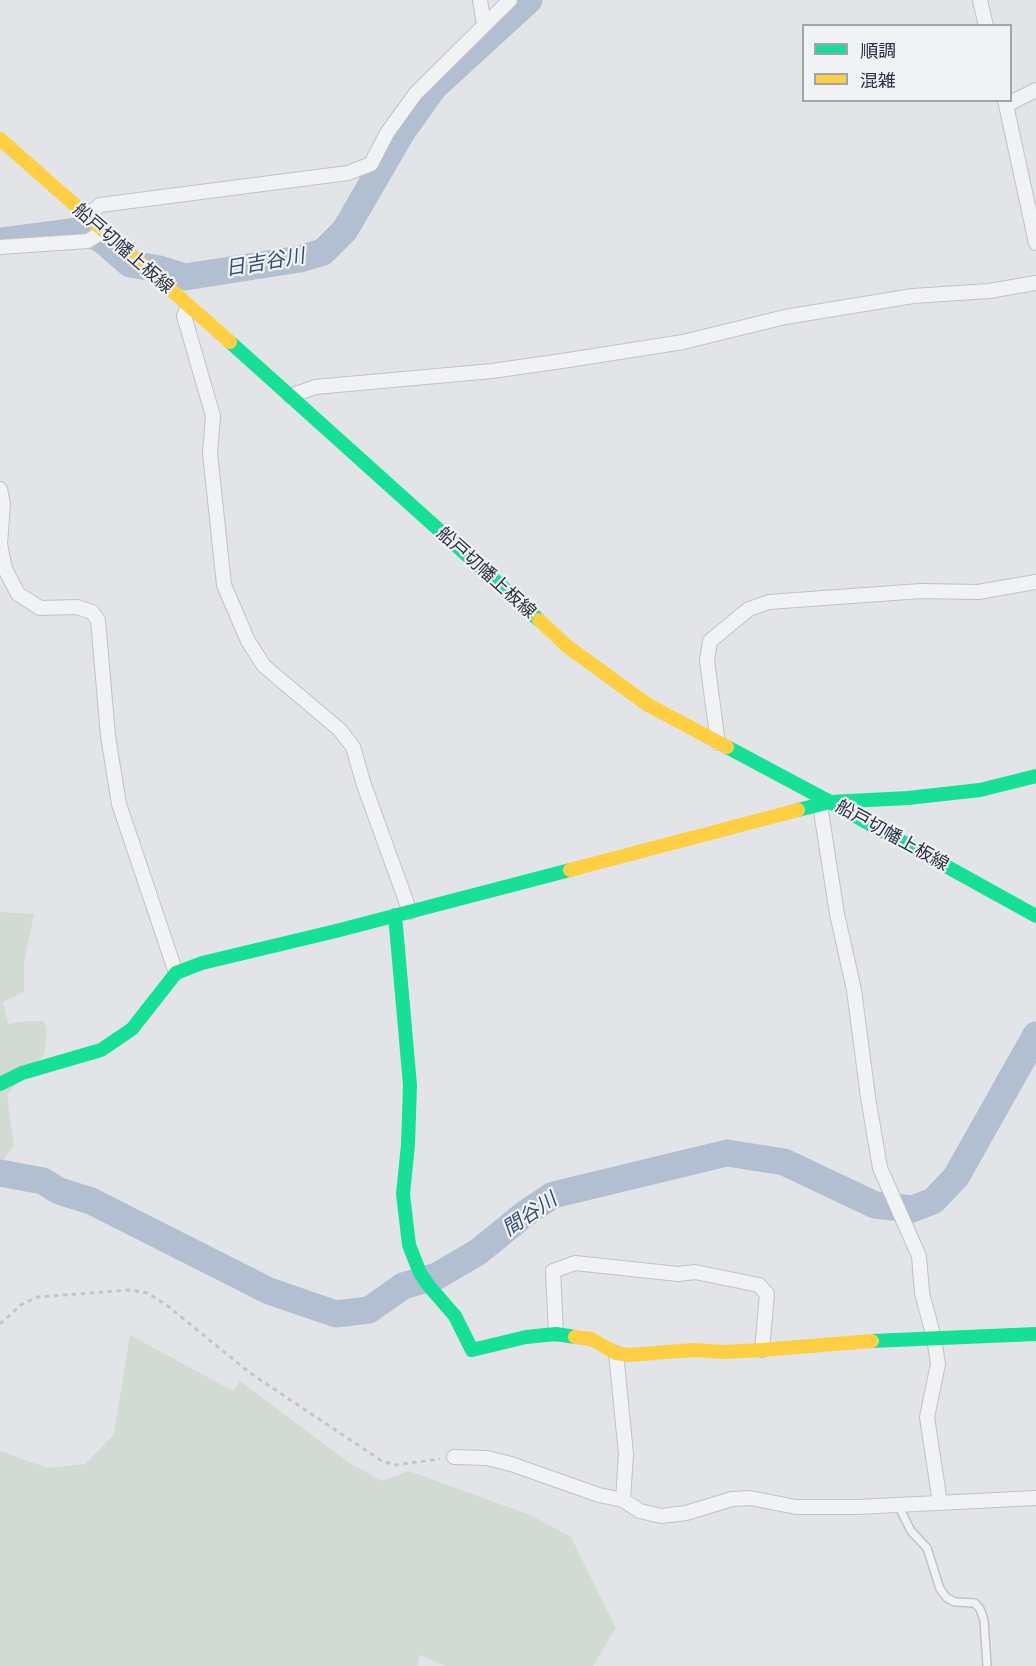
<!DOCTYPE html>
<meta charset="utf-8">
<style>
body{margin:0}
#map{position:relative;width:1036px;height:1666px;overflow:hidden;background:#e3e4e7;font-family:Karla,"Noto Sans JP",sans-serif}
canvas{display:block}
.legend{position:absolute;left:802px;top:24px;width:210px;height:78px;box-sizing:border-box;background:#f0f2f6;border:2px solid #a0a4ad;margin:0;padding:8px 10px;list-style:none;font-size:18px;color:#293040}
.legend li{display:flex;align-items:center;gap:12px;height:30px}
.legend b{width:30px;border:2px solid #a0a4ad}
</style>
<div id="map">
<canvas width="1036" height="1666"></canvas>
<ul class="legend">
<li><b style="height:8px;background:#16e098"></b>順調</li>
<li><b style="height:8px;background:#ffcf43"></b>混雑</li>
</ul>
</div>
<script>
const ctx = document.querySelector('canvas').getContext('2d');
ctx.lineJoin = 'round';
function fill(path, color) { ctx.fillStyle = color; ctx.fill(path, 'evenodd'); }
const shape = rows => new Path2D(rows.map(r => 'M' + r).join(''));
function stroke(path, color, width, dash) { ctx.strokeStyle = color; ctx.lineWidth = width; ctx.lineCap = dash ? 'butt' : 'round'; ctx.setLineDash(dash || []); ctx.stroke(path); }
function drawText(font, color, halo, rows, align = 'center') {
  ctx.font = font + ' Karla,"Noto Sans JP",sans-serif'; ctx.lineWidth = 4.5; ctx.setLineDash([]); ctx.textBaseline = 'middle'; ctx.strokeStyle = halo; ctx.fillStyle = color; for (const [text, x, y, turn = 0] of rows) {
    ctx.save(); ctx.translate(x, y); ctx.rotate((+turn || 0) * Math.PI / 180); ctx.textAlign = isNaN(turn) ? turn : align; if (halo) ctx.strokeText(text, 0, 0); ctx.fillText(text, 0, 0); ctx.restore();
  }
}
fill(shape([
 [0,912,34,914,24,964,24,992,3,1002,8,1024,25,1021,44,1021,47,1034,44,1055,7,1094,14,1146,0,1164],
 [130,1335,233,1391,240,1381,348,1462,382,1481,409,1471,530,1515,571,1537,616,1628,593,1666,445,1666,420,1655,418,1666,0,1666,0,1451,48,1468,85,1464,114,1434]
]), '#d2dbd3');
stroke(shape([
 [0,241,86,230,106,243,130,264,160,269,185,277,300,259,323,252,345,230,402,132,434,87,529,0],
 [0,1173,43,1181,59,1191,91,1201,269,1291,336,1314,369,1310,403,1286,437,1276,478,1252,526,1213,553,1195,727,1153,784,1162,875,1205,912,1209,933,1201,956,1177,1036,1035]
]), '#b1bfd1', 27);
const lane = shape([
 [898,1505,911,1531,927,1548,940,1589,947,1598,955,1602,975,1603,980,1609,984,1620,987,1666]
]);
const street = shape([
 [480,0,484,24],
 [980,0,986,26],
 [1005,100,1036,243],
 [1006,105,1036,90],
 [86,216,100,205,348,173,371,164,387,133,416,93,510,0],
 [0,247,88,241,103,231],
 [188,306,184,316,213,416,210,453,224,585,248,641,264,666,340,730,353,747,364,785,410,912],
 [290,396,315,387,492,371,562,361,683,342,785,317,913,296,989,291,1036,283],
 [0,489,3,504,0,544,5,569,18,594,40,608,77,607,92,612,98,620,108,736,119,804,176,973],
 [718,743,707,661,710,641,749,609,769,602,921,591,978,592,1036,582],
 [820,805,837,914,854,990,868,1097,880,1168,919,1256,922,1293,934,1338,938,1364,927,1417,940,1503],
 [556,1334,553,1271,575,1263,678,1274,695,1272,759,1285,767,1294,762,1350],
 [616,1353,626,1454,623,1500],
 [454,1457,487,1458,511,1464,599,1495,623,1500,640,1511,661,1516,686,1513,732,1499,750,1498,796,1507,858,1507,1036,1498]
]);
stroke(lane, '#c1c2c5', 10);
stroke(street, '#c1c2c5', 16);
stroke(shape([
 [0,1324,22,1304,38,1297,130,1290,148,1293,169,1307,250,1373,382,1461,395,1465,440,1459]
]), '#c4c5ca', 3, [4.5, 4.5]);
stroke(lane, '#f1f2f4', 7);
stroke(street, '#f1f2f4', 14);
stroke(shape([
 [230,342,539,620],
 [727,747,830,802,1036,916],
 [798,810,830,802,908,798,980,790,1036,776],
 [395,915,410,1085,408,1145,403,1194,409,1245,420,1273,429,1286,455,1316,472,1350,526,1337,556,1334,575,1337],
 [0,1084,22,1073,101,1050,132,1029,176,973,202,963,336,931,570,870],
 [872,1341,1036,1334]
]), '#16e098', 14);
stroke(shape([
 [0,139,230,342],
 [539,620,568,647,648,705,727,747],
 [570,870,798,810],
 [575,1337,591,1339,616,1353,629,1355,693,1350,724,1352,762,1350,872,1341]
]), '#ffcf43', 14);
drawText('18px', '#293040', '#f0f2f6', [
 ["船戸切幡上板線",123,249,41],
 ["船戸切幡上板線",486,573,42],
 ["船戸切幡上板線",892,836,29]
]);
drawText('italic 20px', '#344d73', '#f0f2f6', [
 ["日吉谷川",265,263,-10],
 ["間谷川",530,1215,-34]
]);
</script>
